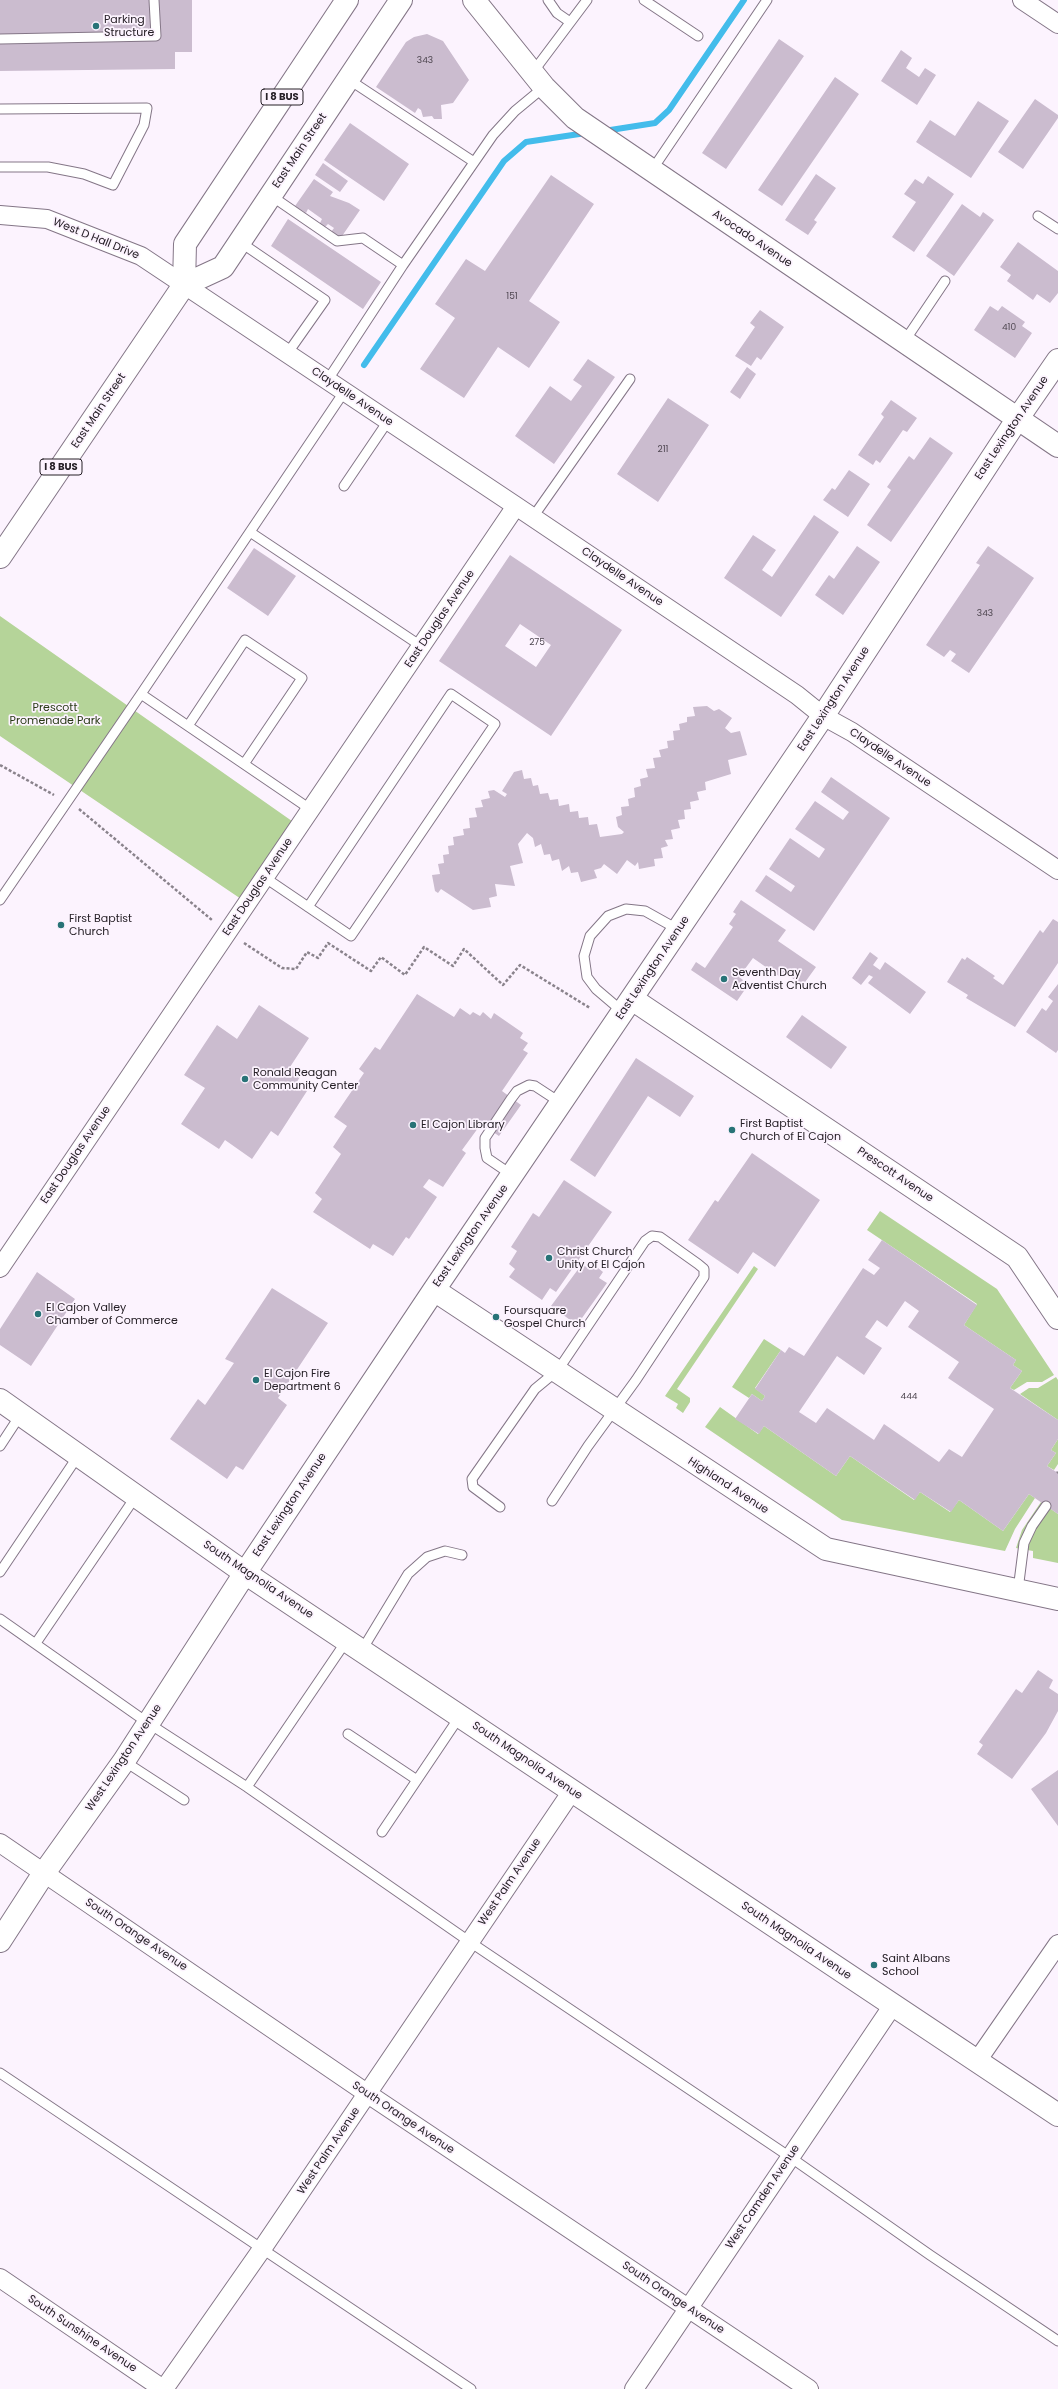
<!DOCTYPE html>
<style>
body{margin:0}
canvas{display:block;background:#fcf3fe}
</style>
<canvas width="1058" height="2389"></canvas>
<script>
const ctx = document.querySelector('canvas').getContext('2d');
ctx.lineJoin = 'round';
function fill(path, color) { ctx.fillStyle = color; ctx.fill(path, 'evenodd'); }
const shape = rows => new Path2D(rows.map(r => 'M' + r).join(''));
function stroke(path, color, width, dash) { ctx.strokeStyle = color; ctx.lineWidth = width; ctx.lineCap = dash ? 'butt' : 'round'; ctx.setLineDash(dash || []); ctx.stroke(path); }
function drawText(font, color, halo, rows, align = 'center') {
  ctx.font = font + ' Poppins,sans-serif'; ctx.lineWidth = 3.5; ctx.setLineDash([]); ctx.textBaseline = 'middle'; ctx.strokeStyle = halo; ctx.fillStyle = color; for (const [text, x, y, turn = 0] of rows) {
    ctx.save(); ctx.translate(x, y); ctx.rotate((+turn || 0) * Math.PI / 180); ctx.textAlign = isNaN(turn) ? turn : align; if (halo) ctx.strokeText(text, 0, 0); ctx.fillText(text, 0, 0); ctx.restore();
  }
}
fill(shape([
 [0,616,299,826,247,903,0,736],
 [880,1211,997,1289,1054,1375,1042,1382,1027,1382,1014,1390,1010,1388,1022,1371,1013,1365,1016,1360,964,1325,977,1304,867,1230],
 [754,1266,758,1269,677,1389,690,1398,690,1402,683,1413,676,1408,678,1404,665,1396],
 [764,1339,781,1350,755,1388,765,1396,762,1401,752,1394,749,1398,732,1387],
 [1056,1377,1058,1380,1058,1420,1020,1394,1029,1388,1038,1388],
 [720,1407,758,1434,764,1426,836,1476,850,1456,914,1500,920,1492,950,1512,959,1500,1003,1531,1029,1494,1035,1498,1015,1529,1005,1551,842,1520,705,1427],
 [1058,1439,1058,1464,1054,1470,1047,1466,1056,1453,1051,1450],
 [1041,1502,1058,1514,1058,1563,1033,1558,1033,1551,1016,1548,1022,1530]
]), '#b5d499');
stroke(shape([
 [604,131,655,123,669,110,744,0],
 [364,365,504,161,526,142,586,133]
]), '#43bceb', 6);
fill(shape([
 [0,0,192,0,192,52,175,52,175,69,0,71],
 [427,34,443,41,469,80,453,103,441,105,442,119,434,119,432,116,423,117,421,110,418,108,415,113,376,87,406,42,414,37],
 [779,39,804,56,726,169,702,153],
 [901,50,912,58,906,68,919,77,925,68,936,75,917,105,881,81],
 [835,77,859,94,782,206,758,190],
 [1035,99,1058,115,1058,118,1023,169,998,152],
 [978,101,1009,121,971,178,916,142,930,120,955,136],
 [350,123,409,164,384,201,324,160],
 [323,163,348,181,340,192,315,175],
 [816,174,836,188,814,220,817,222,808,235,785,220],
 [551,175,594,204,529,301,560,322,529,368,498,347,464,398,420,369,455,318,435,304,466,259,485,271],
 [928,176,954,194,914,252,892,237,916,202,904,194,915,179,923,184],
 [314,179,333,192,330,196,349,203,360,210,340,239,331,232,334,228,328,224,325,227,320,223,322,219,308,209,306,213,295,206],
 [962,204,980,217,983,212,994,220,954,276,926,256],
 [288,219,381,282,363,309,271,246],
 [1018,242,1058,271,1058,293,1050,303,1037,294,1033,300,1007,281,1011,275,1000,267],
 [990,306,998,311,1002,306,1025,322,1022,326,1032,333,1015,358,974,330],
 [760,310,784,327,761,360,757,357,751,366,735,356,755,327,750,323],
 [588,359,615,377,554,464,515,436,550,386,571,401,582,386,573,380],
 [747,367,756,374,740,399,730,392],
 [668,398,709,425,658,502,617,474],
 [891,400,917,418,907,432,903,430,880,463,876,460,873,465,858,455,884,417,881,414],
 [930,437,953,453,891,542,867,525,891,490,887,487,909,456,914,460],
 [849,470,870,484,848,517,823,500,832,488,835,490],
 [814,515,839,532,781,617,724,578,753,535,776,550,762,570,772,577],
 [857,546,880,562,843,615,815,595,829,575,834,579],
 [988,546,1034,578,969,673,951,661,956,654,950,650,944,657,926,645,980,565,976,563],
 [254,548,296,576,268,616,227,588],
 [510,555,622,630,551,736,439,661],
 [520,624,551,645,536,667,505,646],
 [707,706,714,711,719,709,732,718,725,728,731,733,740,731,747,755,728,760,731,774,705,782,706,790,697,792,699,800,690,802,691,809,684,810,685,819,678,820,680,828,671,830,673,839,665,840,668,846,661,848,663,858,654,859,655,866,639,869,638,862,635,866,627,860,617,874,604,864,601,868,594,870,597,878,581,882,578,872,571,873,569,866,562,871,559,859,552,861,550,854,544,855,541,844,535,847,533,838,527,833,518,844,523,863,510,866,515,886,495,884,497,896,489,898,491,907,473,910,441,889,438,893,435,891,432,875,440,874,438,864,444,863,443,855,449,854,448,846,454,845,453,837,464,835,463,829,470,828,469,818,477,817,475,808,483,807,481,800,490,798,488,791,494,790,505,797,507,794,502,791,514,772,522,770,524,779,531,778,533,786,538,785,540,794,548,793,550,800,558,799,559,806,569,804,570,812,578,811,579,818,588,817,589,825,597,824,600,837,622,834,624,832,618,827,616,817,622,815,621,807,629,806,628,799,635,797,634,788,641,786,640,779,648,777,646,769,655,768,653,758,661,757,659,750,668,748,667,741,674,740,673,731,680,730,679,724,687,722,687,717,695,716,693,707],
 [831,777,890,818,814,931,755,891,766,875,791,892,795,886,769,869,790,838,819,858,825,849,795,829,815,801,843,820,849,812,821,792],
 [741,900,786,930,778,941,816,967,803,985,783,972,780,977,753,958,739,977,743,980,740,984,746,988,737,1001,691,970,696,962,705,968,733,927,729,924,736,914,733,912],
 [1053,919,1058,922,1058,963,1015,1027,966,998,968,995,947,982,962,958,965,960,967,957,995,976,993,978,1003,985,1040,930,1043,933],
 [870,952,878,958,873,965,880,970,885,962,926,992,910,1014,868,983,873,977,869,975,861,985,852,978],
 [1058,984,1058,1050,1056,1053,1026,1032,1042,1008,1046,1011,1053,1001,1048,997],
 [417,994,454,1017,460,1008,470,1015,473,1012,480,1016,483,1012,491,1019,494,1013,523,1033,520,1038,528,1043,523,1050,528,1053,502,1091,521,1105,499,1136,481,1124,462,1150,466,1153,443,1187,429,1179,423,1187,437,1197,409,1239,406,1237,393,1256,373,1244,370,1249,313,1212,322,1199,315,1193,341,1154,333,1147,347,1126,334,1117,364,1073,359,1069,375,1047,380,1050],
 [259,1005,309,1038,290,1067,302,1074,296,1083,307,1091,278,1136,271,1131,252,1159,225,1140,219,1149,181,1124,205,1088,184,1075,217,1025,237,1039],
 [802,1015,847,1047,831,1069,786,1037],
 [636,1058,694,1096,680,1117,648,1096,595,1177,570,1160],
 [752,1153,820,1200,775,1267,753,1252,738,1274,688,1240,715,1200,718,1202],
 [564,1180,612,1212,556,1292,550,1288,542,1300,509,1277,515,1269,509,1264,517,1251,511,1247,533,1213,539,1217],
 [882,1240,977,1305,964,1325,1016,1360,1013,1365,1022,1371,1010,1388,1058,1420,1058,1439,1051,1450,1056,1453,1047,1466,1058,1473,1058,1514,1029,1494,1003,1531,959,1500,951,1512,920,1492,915,1500,850,1456,836,1476,764,1426,759,1434,735,1419,752,1394,762,1401,765,1396,755,1389,781,1350,785,1353,789,1347,804,1356,863,1268,874,1275,880,1268,868,1260],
 [905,1301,919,1311,908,1327,959,1362,948,1378,994,1409,962,1457,949,1449,939,1462,884,1424,874,1440,827,1408,816,1423,799,1412,837,1356,864,1375,882,1348,865,1337,877,1320,887,1327],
 [582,1264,589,1269,593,1264,603,1272,599,1278,607,1283,577,1325,551,1306],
 [37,1272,75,1299,31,1366,0,1345,0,1329],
 [272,1288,328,1323,278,1398,287,1405,243,1470,236,1466,227,1479,170,1439,198,1399,205,1405,234,1363,225,1359],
 [1038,1670,1053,1680,1049,1688,1058,1694,1058,1711,1046,1733,1012,1779,977,1754,983,1745,979,1742,1016,1689,1022,1693],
 [1058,1770,1058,1826,1031,1789]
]), '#cbbccf');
const lane = shape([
 [548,0,557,13,570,22],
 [644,0,698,36],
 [0,39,156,36,154,0],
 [533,72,587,0],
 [348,79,474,162],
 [0,109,147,108,144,125,113,185,84,174,48,167,0,167],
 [652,170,767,0],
 [270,195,337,241,363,238,403,265,327,381],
 [1038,216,1058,229],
 [240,242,325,300,287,354],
 [403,265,493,135,515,111,544,87],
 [904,342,945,281],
 [344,486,388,421],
 [533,517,630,379],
 [250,532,421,646],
 [141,694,310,809],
 [188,726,245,640,302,678,244,764],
 [264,877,351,936,495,724,451,694,308,907],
 [0,900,141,694,344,392],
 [623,1012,596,989,587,977,584,956,590,936,608,916,626,909,645,911,679,930],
 [512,1175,487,1158,485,1148,485,1138,511,1099,517,1091,529,1085,535,1086,561,1103],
 [0,1446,21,1414],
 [500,1507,473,1487,472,1479,535,1389,558,1370,645,1241,652,1236,660,1237,698,1264,704,1269,704,1277,636,1380,588,1446,552,1501],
 [0,1572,78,1456],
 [1018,1590,1024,1543,1032,1526,1046,1506],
 [0,1619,148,1723,247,1787,470,1942,790,2157,930,2255,1058,2341],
 [36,1643,136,1496],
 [362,1650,408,1574,427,1557,445,1551,462,1555],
 [348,1734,417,1780],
 [124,1761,184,1800],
 [247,1787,347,1640],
 [382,1832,460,1716],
 [0,2073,471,2389]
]);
const street = shape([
 [1022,0,1058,24],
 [0,215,47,219,141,256,516,506,797,695,823,716,852,732,1058,870],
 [0,1268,516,506],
 [0,1843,368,2094,809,2389],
 [977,2061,1058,1944],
 [0,2278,163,2389],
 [164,2389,262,2249,572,1791],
 [634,2389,893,2005]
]);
const secondary = shape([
 [474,0,544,87,575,118,1058,446],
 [632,999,1017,1257,1058,1318],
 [434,1290,826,1549,1058,1599],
 [0,1400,245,1573,1058,2115],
 [0,1941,44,1873,124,1761,245,1573,434,1290,823,716,1018,418,1058,360]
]);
const primary = shape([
 [184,285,185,244,347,0],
 [0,557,184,285,223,267,401,0]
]);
stroke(lane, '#847687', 11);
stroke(street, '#847687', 20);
stroke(secondary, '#847687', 24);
stroke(primary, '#847687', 24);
stroke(shape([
 [0,765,54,795],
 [79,809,212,920],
 [244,943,282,968,296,969,307,952,318,958,328,943,371,971,381,957,405,975,424,947,453,966,464,949,503,985,520,965,590,1008],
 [1057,1473,1058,1472]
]), '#8a838c', 2.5, [3, 2]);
stroke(lane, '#fff', 9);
stroke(street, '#fff', 18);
stroke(secondary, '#fff', 22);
stroke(primary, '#fff', 22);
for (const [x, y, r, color] of [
 [96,26,4,"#287377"],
 [61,925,4,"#287377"],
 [724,979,4,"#287377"],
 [245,1079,4,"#287377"],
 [413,1125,4,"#287377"],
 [732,1130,4,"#287377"],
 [549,1258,4,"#287377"],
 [38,1314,4,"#287377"],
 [496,1317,4,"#287377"],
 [256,1380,4,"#287377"],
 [874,1965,4,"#287377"]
]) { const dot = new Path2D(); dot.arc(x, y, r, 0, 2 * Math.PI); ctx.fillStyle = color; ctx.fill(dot); stroke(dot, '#fcf3fe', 1.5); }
drawText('9px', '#4f4751', null, [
 ["343",425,61],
 ["151",512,297],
 ["410",1009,328],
 ["211",663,450],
 ["343",985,614],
 ["275",537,643],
 ["444",909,1397]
]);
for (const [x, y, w] of [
 [282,97,42],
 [61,467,42]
]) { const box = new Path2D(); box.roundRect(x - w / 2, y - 8, w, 16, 3); ctx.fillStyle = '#fcf3fe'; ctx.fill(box); stroke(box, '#262027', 1); }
drawText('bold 10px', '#262027', null, [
 ["I 8 BUS",282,97],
 ["I 8 BUS",61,467]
]);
drawText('11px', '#262027', '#fcf3fe', [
 ["Parking",104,20],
 ["Structure",104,33],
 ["First Baptist",69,919],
 ["Church",69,932],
 ["Seventh Day",732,973],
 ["Adventist Church",732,986],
 ["Ronald Reagan",253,1073],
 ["Community Center",253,1086],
 ["First Baptist",740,1124],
 ["Church of El Cajon",740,1137],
 ["El Cajon Library",421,1125],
 ["Christ Church",557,1252],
 ["Unity of El Cajon",557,1265],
 ["El Cajon Valley",46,1308],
 ["Chamber of Commerce",46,1321],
 ["Foursquare",504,1311],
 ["Gospel Church",504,1324],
 ["El Cajon Fire",264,1374],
 ["Department 6",264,1387],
 ["Saint Albans",882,1959],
 ["School",882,1972]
], 'left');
drawText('11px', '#262027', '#fcf3fe', [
 ["East Main Street",300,151,-56],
 ["West D Hall Drive",96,239,22],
 ["Avocado Avenue",752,239,34],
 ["Claydelle Avenue",352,397,34],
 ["East Main Street",99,411,-56],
 ["East Lexington Avenue",1012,428,-56],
 ["Claydelle Avenue",622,577,34],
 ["East Douglas Avenue",440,619,-56],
 ["East Lexington Avenue",834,699,-57],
 ["Claydelle Avenue",890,758,34],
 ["East Douglas Avenue",258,887,-56],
 ["East Lexington Avenue",653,968,-56],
 ["East Douglas Avenue",76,1155,-56],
 ["Prescott Avenue",895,1175,34],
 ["East Lexington Avenue",471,1236,-55],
 ["Highland Avenue",728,1486,33],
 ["East Lexington Avenue",290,1505,-56],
 ["South Magnolia Avenue",258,1580,34],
 ["West Lexington Avenue",124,1758,-56],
 ["South Magnolia Avenue",527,1761,34],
 ["West Palm Avenue",510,1882,-56],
 ["South Orange Avenue",136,1935,34],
 ["South Magnolia Avenue",796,1941,34],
 ["South Orange Avenue",403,2118,34],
 ["West Palm Avenue",329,2151,-56],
 ["West Camden Avenue",763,2197,-56],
 ["South Orange Avenue",673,2298,34],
 ["South Sunshine Avenue",82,2334,34]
]);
drawText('11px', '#293a16', '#fcf3fe', [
 ["Prescott",55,708],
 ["Promenade Park",55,721]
]);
</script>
